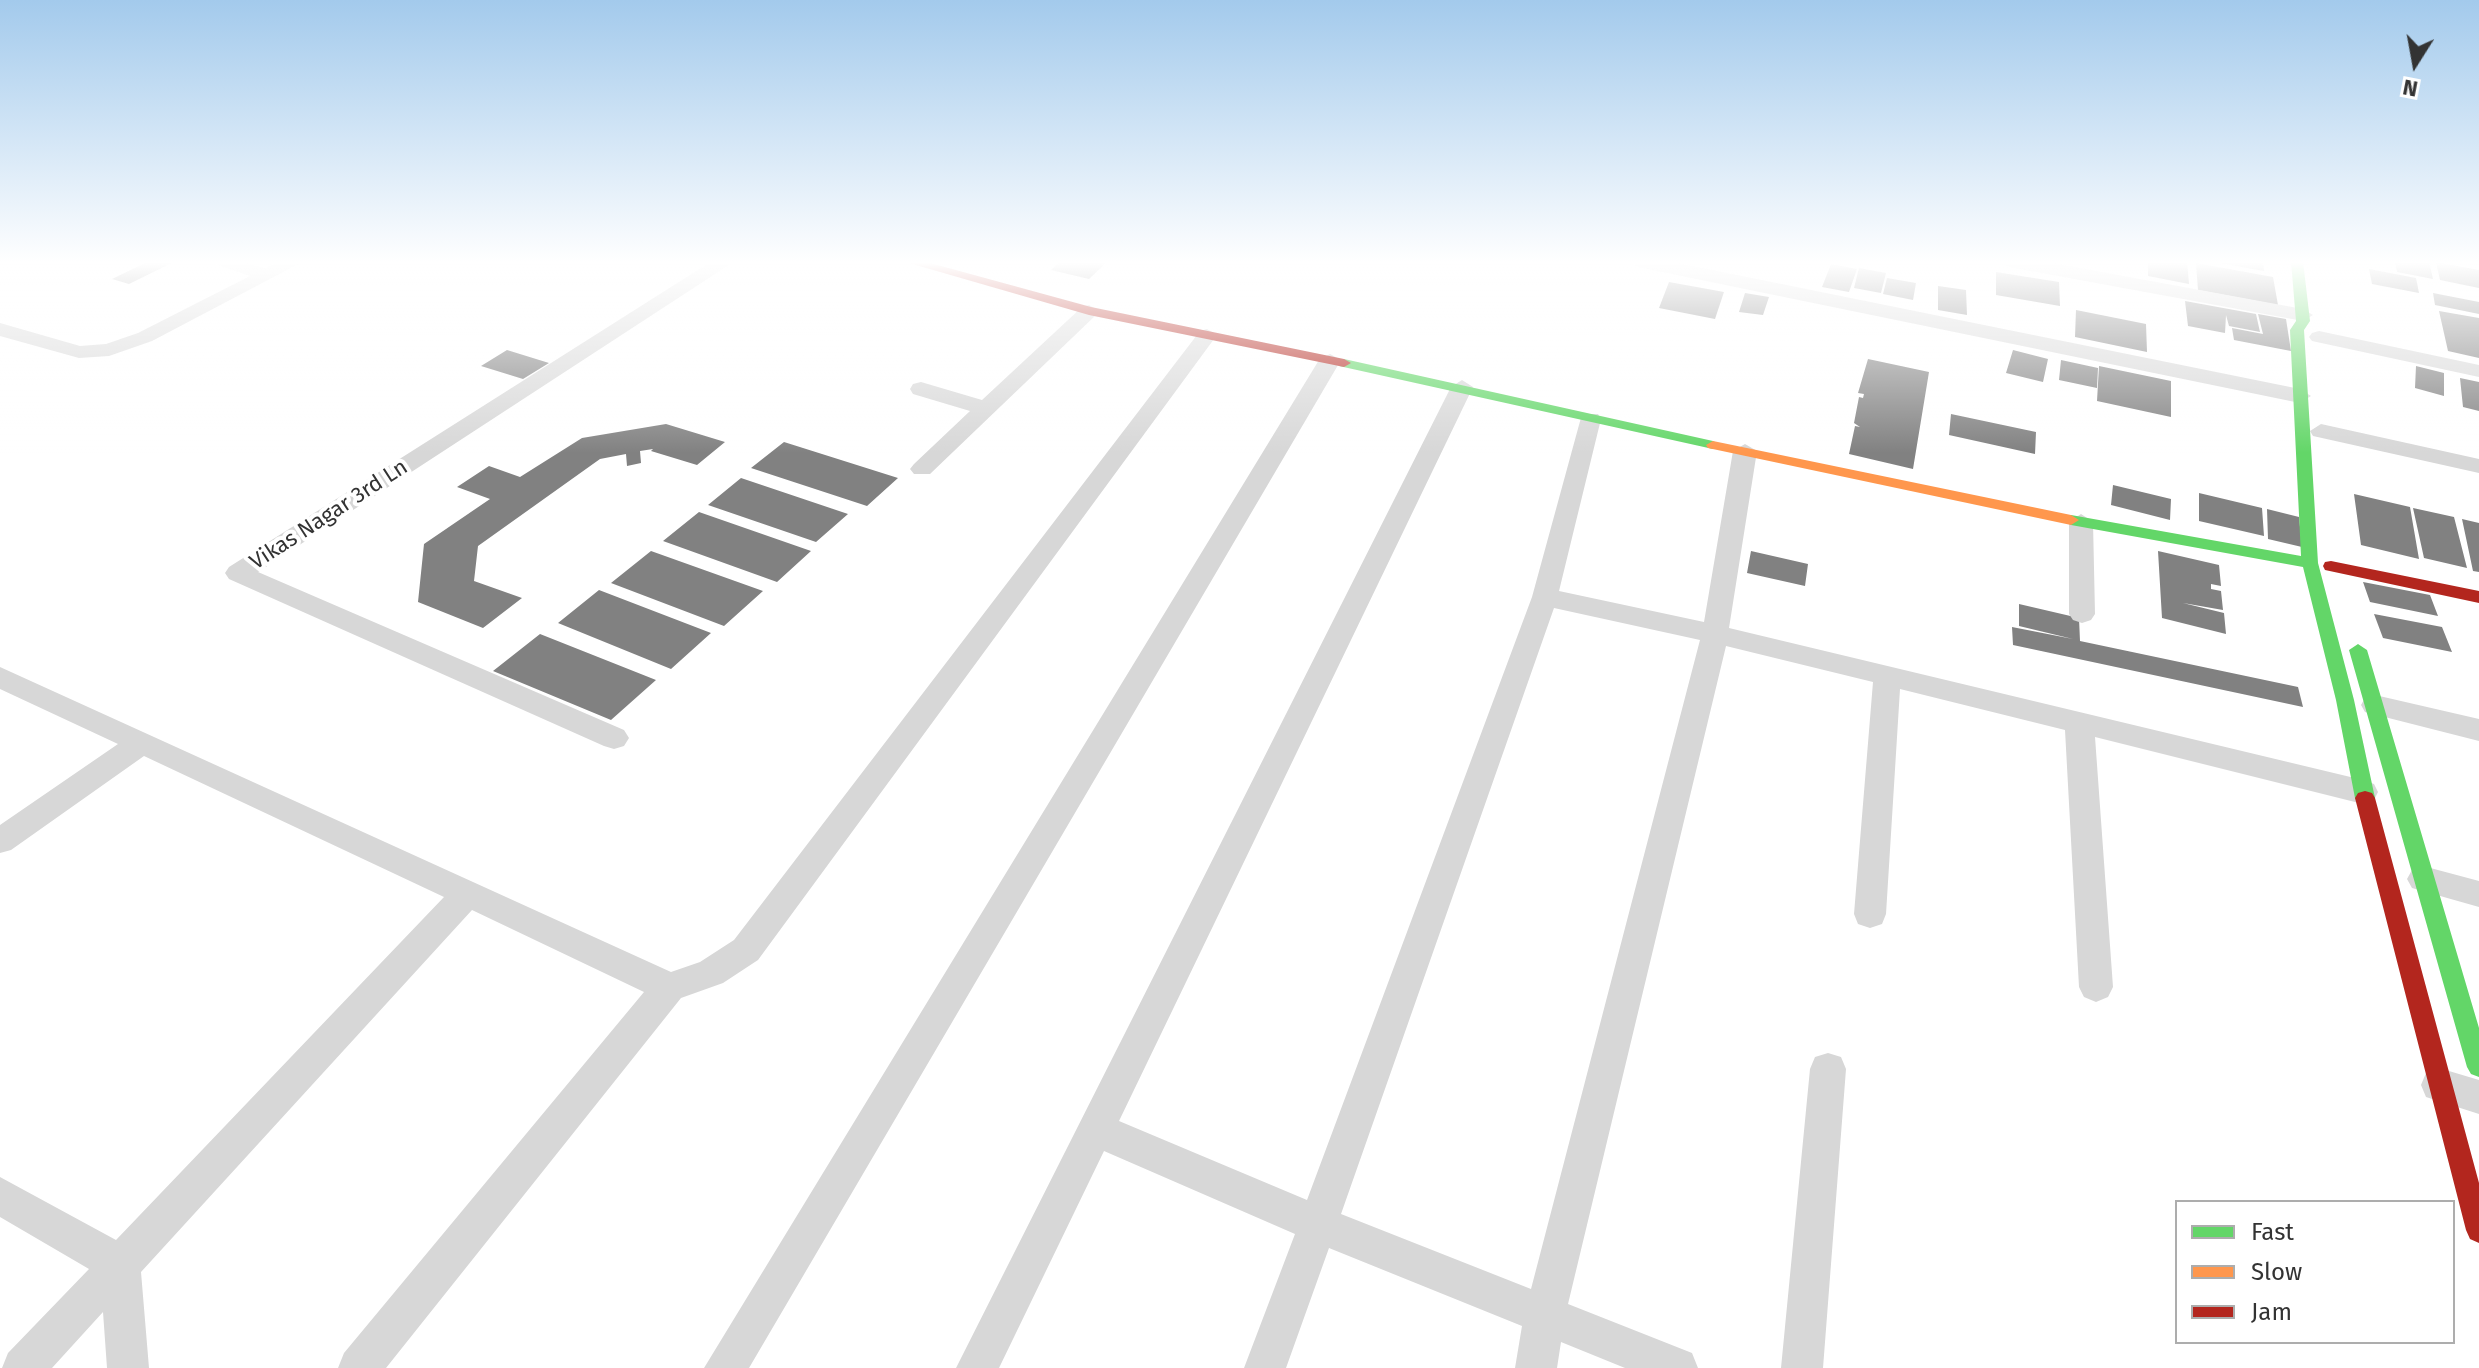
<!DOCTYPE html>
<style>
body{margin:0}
#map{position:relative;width:2479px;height:1368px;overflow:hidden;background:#fff;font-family:"Fira Sans",sans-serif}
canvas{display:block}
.legend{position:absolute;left:2175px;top:1200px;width:280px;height:144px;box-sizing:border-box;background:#fff;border:2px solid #adadad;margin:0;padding:10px 14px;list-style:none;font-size:24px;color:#333}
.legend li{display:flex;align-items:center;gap:16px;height:40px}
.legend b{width:40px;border:2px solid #adadad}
.north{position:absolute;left:2375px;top:24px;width:80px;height:80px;-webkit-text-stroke:6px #fff;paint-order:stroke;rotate:191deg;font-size:22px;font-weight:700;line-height:32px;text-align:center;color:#333}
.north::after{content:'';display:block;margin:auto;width:28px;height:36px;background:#333;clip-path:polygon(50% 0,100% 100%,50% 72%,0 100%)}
</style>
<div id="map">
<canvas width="2479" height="1368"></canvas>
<ul class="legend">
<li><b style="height:10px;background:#63d668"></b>Fast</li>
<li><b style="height:10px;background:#ff974d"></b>Slow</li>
<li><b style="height:10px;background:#b3261e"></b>Jam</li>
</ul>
<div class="north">N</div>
</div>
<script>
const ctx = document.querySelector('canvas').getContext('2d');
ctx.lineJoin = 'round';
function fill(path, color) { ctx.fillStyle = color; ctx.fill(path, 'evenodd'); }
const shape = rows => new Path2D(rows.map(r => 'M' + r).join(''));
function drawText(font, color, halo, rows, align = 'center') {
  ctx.font = font + ' "Fira Sans",sans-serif'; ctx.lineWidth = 8; ctx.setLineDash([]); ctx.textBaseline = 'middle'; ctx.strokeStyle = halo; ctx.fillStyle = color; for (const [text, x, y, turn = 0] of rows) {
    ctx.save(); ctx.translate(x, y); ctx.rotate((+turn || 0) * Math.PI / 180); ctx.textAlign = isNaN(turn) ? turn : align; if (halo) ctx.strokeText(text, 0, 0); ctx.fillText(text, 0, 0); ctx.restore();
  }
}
fill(shape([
 [149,261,176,261,129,284,112,279],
 [1060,261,1108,261,1089,279,1051,270],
 [2148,261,2187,261,2189,284,2148,276],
 [2219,261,2263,261,2264,271,2219,263],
 [2395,261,2429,261,2433,279,2397,272],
 [2436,262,2479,270,2479,288,2440,280],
 [2196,263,2273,277,2278,305,2198,290],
 [1831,264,1857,269,1849,292,1822,287],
 [1859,268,1886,273,1881,293,1854,288],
 [2369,269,2416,278,2419,293,2372,284],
 [1996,272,2059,282,2060,306,1996,295],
 [1887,278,1916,283,1913,300,1883,294],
 [1669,282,1724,292,1715,319,1659,308],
 [1938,286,1966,290,1967,315,1938,310],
 [1745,293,1769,297,1763,315,1739,312],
 [2433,293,2479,302,2479,314,2435,305],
 [2185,301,2256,314,2260,332,2229,326,2226,315,2225,333,2188,326],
 [2076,310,2146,324,2147,352,2075,337],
 [2439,311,2479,318,2479,358,2448,351],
 [2258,314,2286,319,2291,351,2234,340,2232,328,2263,334],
 [507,350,549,363,523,379,481,366],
 [2013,350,2048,359,2043,382,2006,373],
 [1868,359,1929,372,1913,469,1849,454,1855,426,1860,427,1854,423,1859,397,1863,398,1864,394,1858,393],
 [2061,360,2098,368,2097,388,2059,380],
 [2099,366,2171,381,2171,417,2097,401],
 [2416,366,2444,373,2444,396,2415,388],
 [2460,378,2479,382,2479,411,2463,407],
 [1951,414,2036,432,2035,454,1949,435],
 [666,424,725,442,697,465,651,451,653,449,640,451,641,463,627,466,626,454,600,459,478,546,474,581,522,598,483,628,418,602,424,544,490,499,457,487,489,466,520,477,582,438],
 [784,442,898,478,867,506,751,468],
 [741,478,848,514,816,542,708,505],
 [2113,485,2171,499,2170,520,2111,505],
 [2199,493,2262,508,2264,536,2199,521],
 [2354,494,2410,507,2419,559,2361,545],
 [2413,508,2454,517,2467,568,2424,558],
 [2267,509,2299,517,2302,547,2268,539],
 [699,512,811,551,777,582,663,541],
 [2462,519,2479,523,2479,572,2473,571],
 [651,551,763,591,724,626,611,583],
 [1751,551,1808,564,1805,586,1747,573],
 [2158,551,2219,565,2221,586,2211,584,2211,589,2221,591,2223,610,2183,603,2224,613,2226,634,2162,618],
 [2363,582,2430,595,2438,616,2370,602],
 [599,590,711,633,671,669,558,623],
 [2019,604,2079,618,2080,641,2298,687,2303,707,2013,645,2012,627,2073,639,2019,626],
 [2374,614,2442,627,2452,652,2383,638],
 [540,634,656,680,611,720,493,671]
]), '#818181');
fill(shape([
 [207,261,239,261,265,268,279,261,304,261,152,341,109,356,79,358,0,336,0,323,80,346,106,344,138,333,250,276,207,261],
 [712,261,735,261,258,572,624,730,629,738,624,746,614,749,604,746,229,579,225,573,229,567,712,261],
 [1629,261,1668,261,2300,389,2311,396,2300,403,1638,267,1629,261],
 [2000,261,2042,261,2303,309,2313,315,2303,321,2009,267,2000,261],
 [1089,305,1099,311,1096,315,930,474,914,474,910,469,914,464,970,411,913,394,910,389,913,384,921,382,982,400,1082,307,1089,305],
 [1207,329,1217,335,1214,339,758,960,723,983,681,998,386,1368,338,1368,344,1353,644,992,472,910,141,1272,149,1368,107,1368,103,1312,52,1368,2,1368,8,1353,89,1269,0,1217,0,1177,116,1240,444,897,144,756,11,850,0,853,0,825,118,744,0,689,0,667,671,972,700,962,734,940,1200,331,1207,329],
 [2319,331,2479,365,2479,377,2312,341,2309,337,2312,333,2319,331],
 [1330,354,1341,360,749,1368,704,1368,1319,360,1330,354],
 [1462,380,1473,387,1119,1121,1307,1200,1532,597,1582,414,1598,414,1601,419,1559,591,1704,622,1733,451,1745,444,1757,451,1729,628,2363,780,2374,784,2378,792,2374,800,2363,804,2095,737,2113,987,2108,997,2096,1002,2084,997,2079,987,2065,730,1900,689,1886,914,1882,924,1870,928,1858,924,1854,914,1873,682,1726,646,1568,1304,1692,1353,1698,1368,1625,1368,1561,1342,1557,1368,1515,1368,1522,1326,1329,1248,1286,1368,1244,1368,1295,1234,1104,1151,999,1368,956,1368,1451,387,1462,380],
 [1554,608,1700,640,1531,1289,1341,1214,1554,608],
 [2321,424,2479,459,2479,473,2313,436,2310,431,2321,424],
 [2081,514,2093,522,2095,614,2091,620,2082,623,2073,620,2069,614,2069,522,2081,514],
 [2375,695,2479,719,2479,741,2365,712,2361,705,2365,698,2375,695],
 [2423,866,2479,881,2479,907,2412,888,2407,879,2412,870,2423,866],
 [1828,1053,1841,1057,1846,1069,1823,1368,1781,1368,1810,1069,1815,1057,1828,1053],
 [2439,1068,2479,1080,2479,1114,2426,1097,2421,1085,2426,1073,2439,1068]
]), '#d7d7d7');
fill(shape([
 [2291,261,2303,261,2310,321,2304,330,2318,563,2354,700,2375,798,2372,803,2365,805,2358,803,2355,798,2336,700,2303,567,2071,525,2063,520,2071,515,2301,556,2290,330,2296,321,2291,261],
 [1344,359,1713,441,1720,445,1713,449,1339,366,1337,363,1344,359],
 [2358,644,2367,650,2479,1028,2479,1077,2471,1074,2467,1067,2349,650,2358,644]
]), '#63d668');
fill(shape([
 [1713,441,2071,515,2079,520,2071,525,1708,448,1706,445,1713,441]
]), '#ff974d');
fill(shape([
 [902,261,923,261,1091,307,1344,359,1351,363,1344,367,1089,315,902,261],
 [2331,561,2479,591,2479,603,2325,570,2323,566,2325,562,2331,561],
 [2365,791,2372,793,2375,798,2479,1183,2479,1243,2470,1239,2466,1230,2355,798,2358,793,2365,791]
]), '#b3261e');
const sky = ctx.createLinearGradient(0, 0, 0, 453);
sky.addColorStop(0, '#a3caec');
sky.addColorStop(0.58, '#fff');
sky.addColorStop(1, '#ffffff00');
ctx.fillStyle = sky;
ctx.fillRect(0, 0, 2479, 453);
drawText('22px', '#333', '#fff', [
 ["Vikas Nagar 3rd Ln",329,515,-33]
]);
</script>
